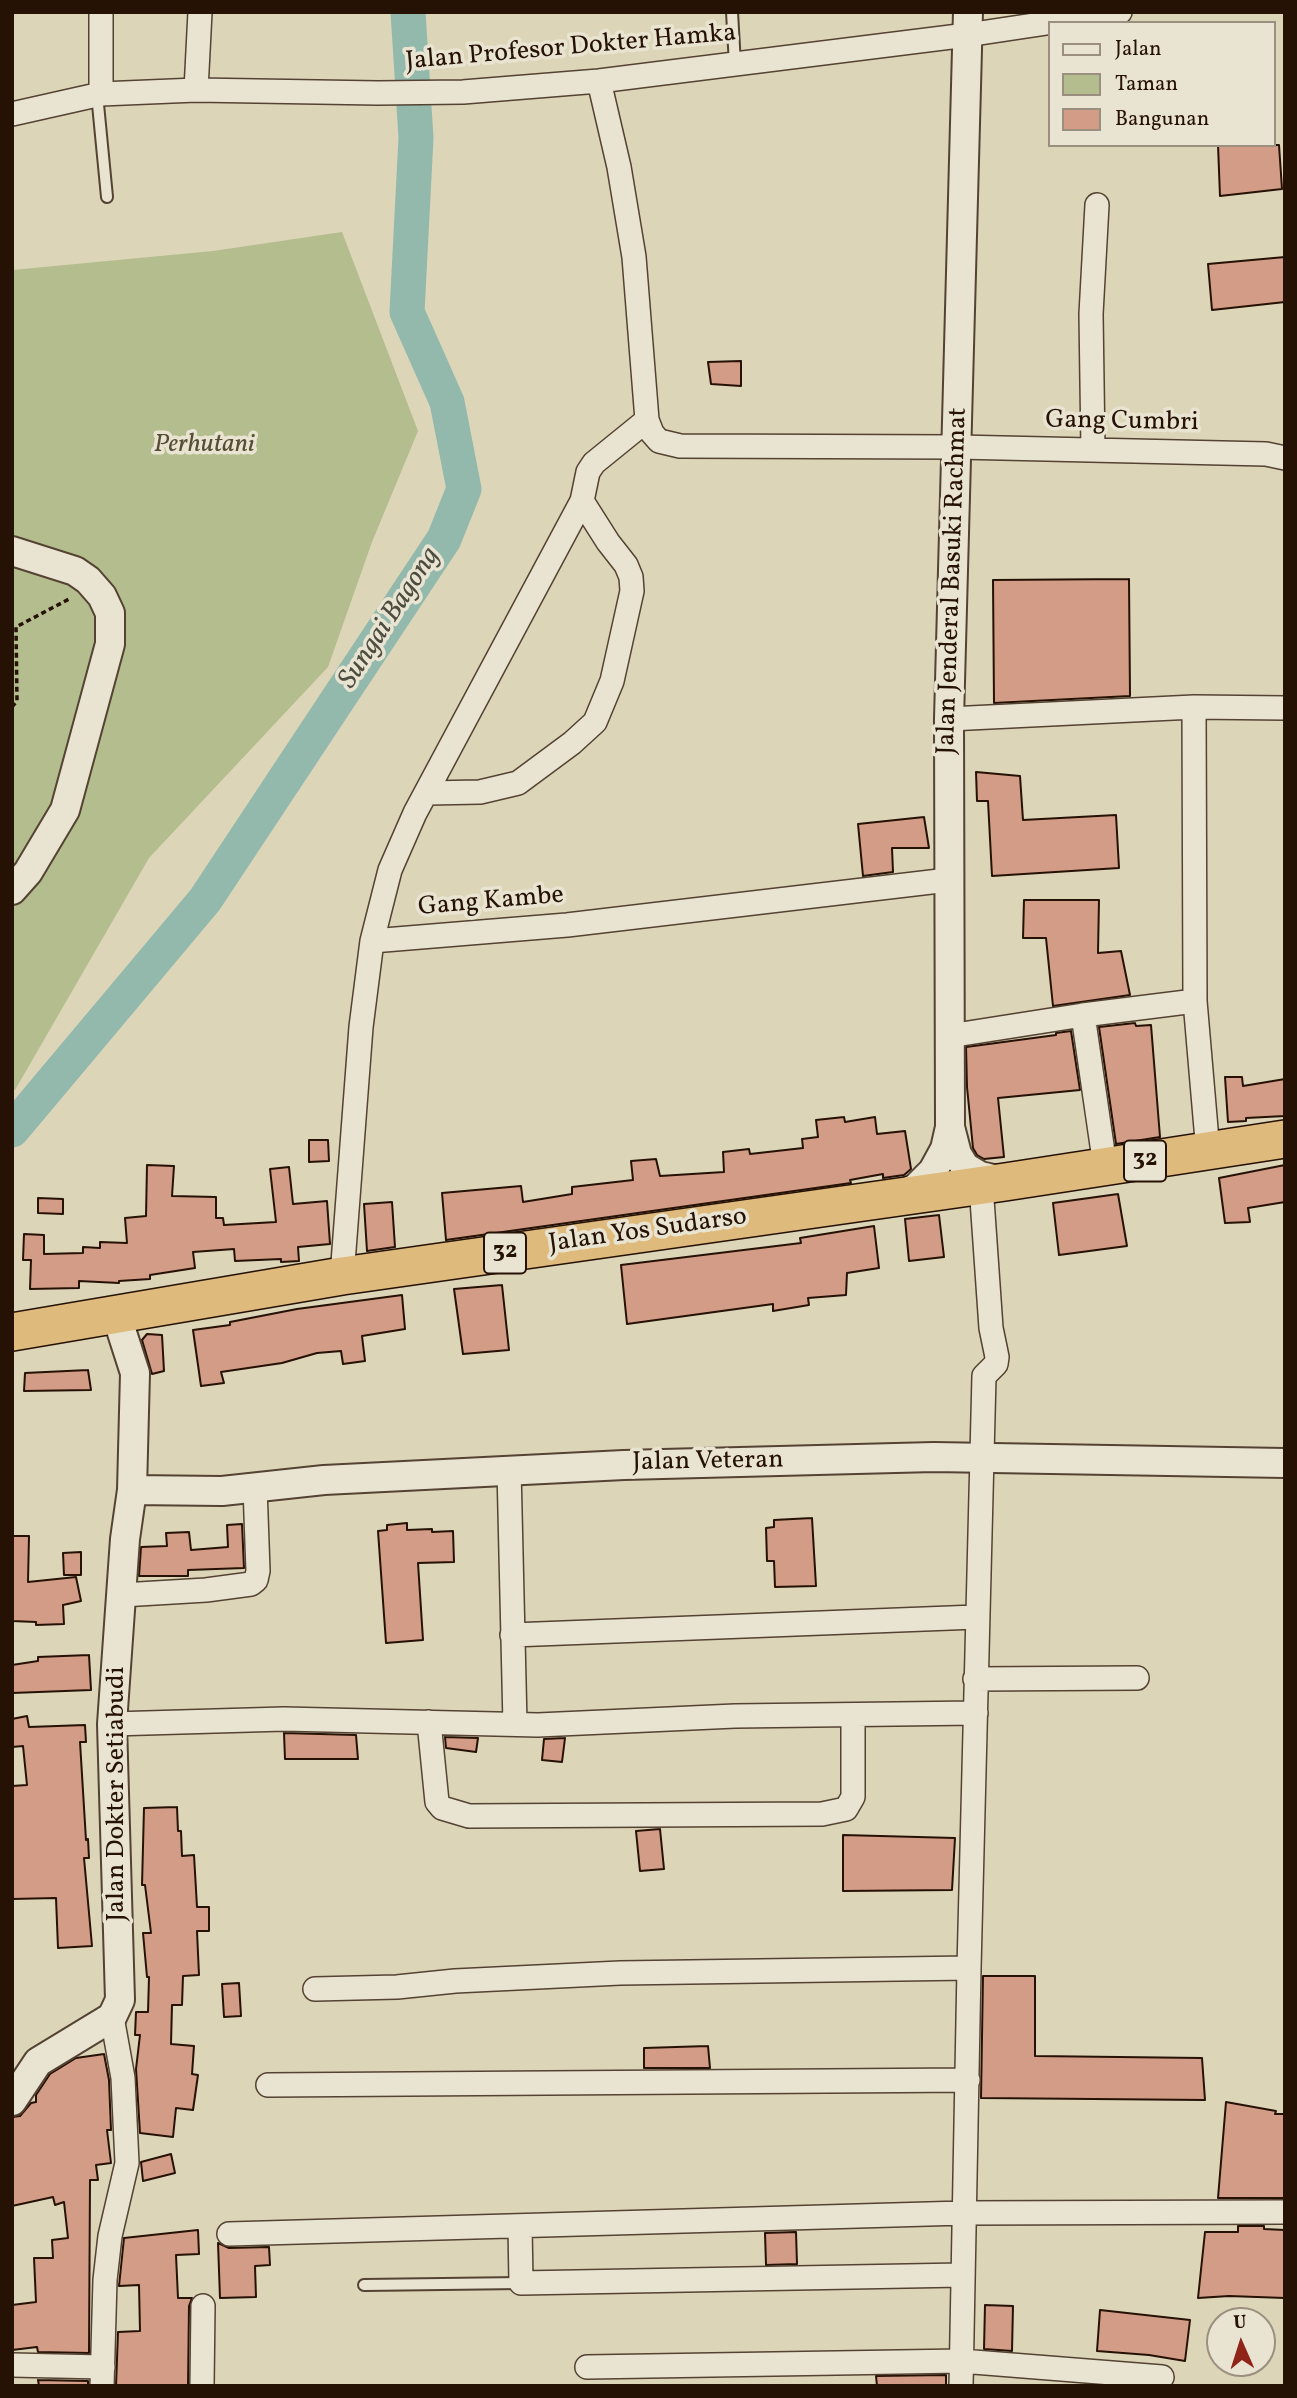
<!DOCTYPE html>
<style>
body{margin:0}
#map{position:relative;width:1297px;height:2398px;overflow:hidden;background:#ddd5b8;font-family:Vollkorn,serif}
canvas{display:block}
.frame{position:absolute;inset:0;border:14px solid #261105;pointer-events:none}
.legend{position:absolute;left:1048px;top:21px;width:228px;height:126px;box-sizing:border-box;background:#e9e4d1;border:2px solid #9b907f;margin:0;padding:9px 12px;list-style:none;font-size:21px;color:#261105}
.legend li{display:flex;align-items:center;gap:14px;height:35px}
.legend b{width:35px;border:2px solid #9b907f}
.north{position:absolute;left:1206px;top:2307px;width:70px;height:70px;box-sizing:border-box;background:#e9e4d1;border:2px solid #9b907f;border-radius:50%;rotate:357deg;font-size:19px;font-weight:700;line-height:28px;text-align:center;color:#261105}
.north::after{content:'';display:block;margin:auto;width:24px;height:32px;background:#8f2418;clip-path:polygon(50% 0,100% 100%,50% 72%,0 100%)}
</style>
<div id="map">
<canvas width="1297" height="2398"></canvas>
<div class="frame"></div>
<ul class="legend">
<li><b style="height:9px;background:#e9e4d1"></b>Jalan</li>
<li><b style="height:19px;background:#b3bd8e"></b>Taman</li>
<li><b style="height:19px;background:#d39c86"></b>Bangunan</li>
</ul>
<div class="north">U</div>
</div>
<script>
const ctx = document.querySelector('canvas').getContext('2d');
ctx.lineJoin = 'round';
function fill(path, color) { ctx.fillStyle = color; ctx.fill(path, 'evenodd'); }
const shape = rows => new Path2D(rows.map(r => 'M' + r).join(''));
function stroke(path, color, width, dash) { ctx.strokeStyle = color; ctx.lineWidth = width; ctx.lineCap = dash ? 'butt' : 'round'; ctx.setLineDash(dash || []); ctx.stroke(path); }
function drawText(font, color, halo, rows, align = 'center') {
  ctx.font = font + ' Vollkorn,serif'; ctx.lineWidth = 7; ctx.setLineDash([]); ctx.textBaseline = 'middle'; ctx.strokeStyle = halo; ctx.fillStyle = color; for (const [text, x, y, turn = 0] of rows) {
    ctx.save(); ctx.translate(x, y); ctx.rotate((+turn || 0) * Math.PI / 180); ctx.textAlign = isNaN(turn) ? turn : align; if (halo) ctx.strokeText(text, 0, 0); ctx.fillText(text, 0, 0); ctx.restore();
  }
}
fill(shape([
 [342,232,418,431,372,542,328,667,149,858,15,1090,12,1090,12,270,213,251]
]), '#b3bd8e');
stroke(shape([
 [12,1130,205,900,444,539,464,489,447,402,407,312,416,138,408,12]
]), '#93b9ad', 35);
const building = shape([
 [1218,145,1279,145,1282,189,1220,196,1218,145],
 [1285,257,1285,302,1212,310,1208,264,1285,257],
 [741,361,741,386,711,384,708,362,741,361],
 [1129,579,1130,696,994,703,993,580,1129,579],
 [976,772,1020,776,1023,820,1116,815,1119,868,992,876,988,801,977,801,976,772],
 [924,817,929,848,892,848,893,872,863,876,858,824,924,817],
 [1024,900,1099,900,1098,953,1121,951,1130,995,1053,1006,1046,938,1023,938,1024,900],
 [1135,1023,1136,1026,1151,1025,1160,1137,1116,1144,1099,1027,1135,1023],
 [1071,1031,1080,1090,998,1098,1004,1157,984,1159,977,1155,973,1148,967,1087,966,1047,1056,1035,1056,1033,1071,1031],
 [1225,1077,1242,1077,1243,1086,1285,1079,1285,1116,1246,1118,1246,1121,1228,1122,1225,1077],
 [844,1117,845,1122,875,1117,877,1134,905,1131,911,1169,904,1175,883,1178,883,1174,850,1180,851,1183,446,1240,442,1193,521,1186,523,1202,572,1194,572,1187,633,1180,631,1161,656,1159,660,1176,724,1172,723,1152,749,1149,750,1154,803,1148,802,1139,818,1137,816,1120,844,1117],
 [309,1140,328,1140,329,1161,309,1162,309,1140],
 [147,1165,174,1166,172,1196,216,1197,216,1218,223,1218,224,1225,276,1222,270,1169,289,1167,293,1204,327,1201,330,1244,298,1247,299,1261,281,1262,281,1259,235,1261,234,1249,193,1252,195,1268,150,1275,150,1279,119,1281,119,1283,79,1281,79,1288,30,1289,31,1260,23,1260,24,1234,44,1235,44,1254,83,1253,83,1247,100,1248,100,1242,127,1243,125,1218,146,1216,147,1165],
 [1285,1165,1285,1202,1248,1208,1250,1222,1225,1223,1219,1178,1285,1165],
 [1118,1194,1127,1246,1059,1255,1053,1203,1118,1194],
 [38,1198,63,1199,63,1214,38,1213,38,1198],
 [392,1202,395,1247,367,1251,364,1204,392,1202],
 [939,1215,944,1257,909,1261,905,1219,939,1215],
 [874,1226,879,1268,847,1273,846,1295,808,1298,809,1305,773,1311,773,1304,627,1324,621,1265,801,1243,800,1238,874,1226],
 [502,1285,509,1350,463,1354,454,1289,502,1285],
 [402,1295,405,1329,362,1336,365,1361,343,1364,341,1351,317,1353,282,1363,221,1372,224,1383,201,1386,193,1330,230,1325,230,1322,297,1309,402,1295],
 [147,1334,162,1335,164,1371,152,1374,142,1340,147,1334],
 [88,1370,91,1390,24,1391,25,1373,88,1370],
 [812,1518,816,1586,775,1587,774,1561,767,1561,766,1528,774,1527,774,1520,812,1518],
 [407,1523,407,1530,432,1529,432,1532,453,1531,454,1562,418,1563,423,1640,386,1643,378,1531,387,1530,387,1525,407,1523],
 [242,1524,244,1568,188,1570,188,1576,139,1576,141,1547,167,1546,166,1533,189,1532,191,1550,228,1547,227,1525,242,1524],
 [12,1536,29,1536,28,1582,76,1577,81,1601,63,1605,64,1624,36,1625,36,1622,12,1621,12,1536],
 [81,1552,81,1575,64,1575,63,1553,81,1552],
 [89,1655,91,1690,12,1693,12,1665,38,1661,38,1657,89,1655],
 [27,1716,29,1727,85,1725,86,1742,80,1742,86,1840,88,1839,89,1858,84,1858,92,1946,58,1948,56,1898,12,1899,12,1786,27,1785,23,1746,12,1747,12,1719,27,1716],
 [284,1733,356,1735,358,1759,285,1759,284,1733],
 [445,1737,478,1738,476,1752,446,1748,445,1737],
 [565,1738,562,1762,542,1760,544,1739,565,1738],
 [177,1807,178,1831,181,1831,182,1856,194,1855,197,1907,209,1907,209,1931,197,1931,199,1975,183,1976,182,2005,172,2005,171,2044,194,2046,192,2074,198,2075,193,2110,176,2108,173,2137,140,2133,136,2069,140,2035,135,2035,136,2012,148,2012,149,1977,147,1977,143,1933,151,1933,145,1885,142,1885,144,1808,177,1807],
 [660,1829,664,1869,640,1871,636,1831,660,1829],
 [843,1835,955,1838,952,1890,843,1891,843,1835],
 [983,1976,1035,1976,1035,2056,1202,2058,1205,2100,981,2098,983,1976],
 [239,1983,241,2016,224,2017,222,1984,239,1983],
 [708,2046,710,2068,644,2068,644,2048,708,2046],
 [104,2054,109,2080,111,2130,107,2130,111,2163,96,2165,98,2180,90,2180,89,2353,38,2352,37,2347,12,2350,12,2305,36,2302,34,2258,53,2258,52,2240,68,2238,64,2202,55,2205,53,2197,12,2206,12,2117,20,2116,31,2103,36,2102,36,2095,50,2074,76,2058,104,2054],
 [1226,2102,1276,2111,1275,2114,1285,2114,1285,2198,1218,2198,1226,2102],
 [171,2154,175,2173,143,2181,141,2162,171,2154],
 [1238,2226,1264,2226,1264,2229,1285,2230,1285,2298,1229,2296,1198,2298,1205,2232,1238,2232,1238,2226],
 [198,2230,199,2254,176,2255,178,2298,192,2298,189,2306,188,2386,116,2386,118,2332,140,2331,139,2285,119,2286,124,2238,198,2230],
 [796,2232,797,2264,766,2265,765,2233,796,2232],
 [218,2243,229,2248,269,2247,270,2265,255,2266,256,2297,220,2298,218,2243],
 [985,2305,1013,2306,1012,2351,984,2349,985,2305],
 [1100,2310,1190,2320,1185,2361,1149,2355,1097,2351,1100,2310],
 [946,2375,946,2386,877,2386,876,2376,946,2375],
 [38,2380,88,2381,88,2386,39,2386,38,2380]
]);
fill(building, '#d39c86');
stroke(building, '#261105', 2);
const service = shape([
 [732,12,735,64],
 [97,94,107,197],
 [364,2285,521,2283]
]);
const minor = shape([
 [101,12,101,94],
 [599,81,619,167,634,257,647,420,652,433,659,441,680,446,958,447,1266,454,1285,458],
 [196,90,200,12],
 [12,114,101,94,196,90,378,93,463,92,599,81,967,35,1120,12],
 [1093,450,1091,314,1097,205],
 [582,501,588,472,594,463,647,420],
 [1194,707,1195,1001,1208,1152],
 [949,719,1194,707,1285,708],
 [372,941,567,925,948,880],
 [1083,1015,1105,1166],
 [949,1036,1083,1015,1195,1001],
 [342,1276,361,1027,372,941,390,870,415,813,582,501,608,542,626,565,631,577,632,591,612,681,595,722,572,743,518,783,480,792,428,793],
 [509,1469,515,1724],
 [122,1595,206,1590,251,1584,256,1580,258,1571,255,1487],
 [512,1635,976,1617],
 [975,1679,1137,1678],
 [429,1722,437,1802,442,1808,469,1816,822,1814,846,1809,853,1797,853,1715],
 [112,1724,284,1719,538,1725,735,1716,976,1713],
 [969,1968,984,1376,996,1364,997,1357,991,1328,981,1185],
 [315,1989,397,1987,455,1981,620,1973,969,1968,961,2386],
 [268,2085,968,2080],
 [520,2226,521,2283,962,2275],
 [229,2234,963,2213,1285,2212],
 [12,2365,103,2367],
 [587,2367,961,2361,1162,2377],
 [102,2386,105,2280,110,2236,127,2163,123,2078,112,2017],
 [202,2386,203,2306]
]);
const tertiary = shape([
 [968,12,949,719,950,1127,957,1154,965,1167,980,1176,1002,1181],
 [12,551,75,571,88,580,102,596,110,613,110,644,65,810,28,872,12,890],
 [901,1195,916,1188,933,1171,945,1149,950,1127],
 [132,1490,222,1491,324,1480,624,1465,934,1457,1285,1463],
 [12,2101,38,2062,112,2017,120,2000,112,1724,125,1539,132,1490,135,1373,116,1314]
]);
const trunk = shape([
 [12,1332,342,1276,1005,1182,1285,1139]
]);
stroke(service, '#544232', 14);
stroke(minor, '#544232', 26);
stroke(tertiary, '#544232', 32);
stroke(trunk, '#261105', 40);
stroke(shape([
 [12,707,17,701,16,627,71,598]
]), '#261105', 3.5, [5, 3.5]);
stroke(service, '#e9e4d1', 10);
stroke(minor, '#e9e4d1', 23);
stroke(tertiary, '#e9e4d1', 28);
stroke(trunk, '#deba7c', 37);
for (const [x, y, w] of [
 [1145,1161,42],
 [505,1253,42]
]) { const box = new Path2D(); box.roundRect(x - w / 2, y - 20.5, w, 41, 5); ctx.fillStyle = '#e9e4d1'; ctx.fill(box); stroke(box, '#261105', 2); }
drawText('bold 24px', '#261105', null, [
 ["32",1145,1161],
 ["32",505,1253]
]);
drawText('26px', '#261105', '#e9e4d1', [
 ["Jalan Profesor Dokter Hamka",571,49,-5],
 ["Gang Cumbri",1122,423,1],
 ["Jalan Jenderal Basuki Rachmat",954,581,-88],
 ["Gang Kambe",491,903,-5],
 ["Jalan Yos Sudarso",648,1232,-8],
 ["Jalan Veteran",708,1463,-1],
 ["Jalan Dokter Setiabudi",118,1794,-90]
]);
drawText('italic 26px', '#574d35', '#e9e4d1', [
 ["Perhutani",204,446]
]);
drawText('italic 28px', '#4c4c40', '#e9e4d1', [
 ["Sungai Bagong",391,619,-57]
]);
</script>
